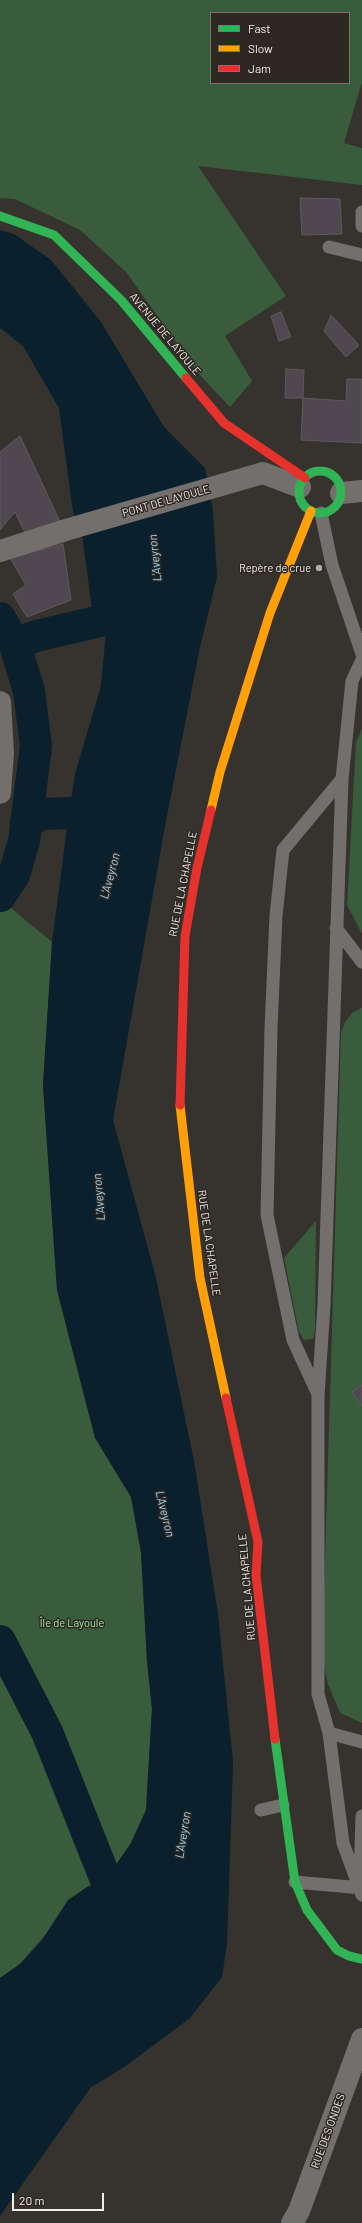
<!DOCTYPE html>
<meta charset="utf-8">
<style>
body{margin:0}
#map{position:relative;width:362px;height:2223px;overflow:hidden;background:#36322e;font-family:Barlow,sans-serif}
canvas{display:block}
.legend{position:absolute;left:210px;top:12px;width:140px;height:72px;box-sizing:border-box;background:#2e2822;border:1px solid #7c7671;margin:0;padding:5px 7px;list-style:none;font-size:12px;color:#f1ece8}
.legend li{display:flex;align-items:center;gap:8px;height:20px}
.legend b{width:20px;border:1px solid #7c7671}
.scale{position:absolute;left:12px;top:2193px;width:92px;height:18px;box-sizing:border-box;border:2px solid #f1ece8;border-top:0;padding-left:5px;font-size:12px;line-height:14px;white-space:nowrap;color:#f1ece8;-webkit-text-stroke:3px #2e2822;paint-order:stroke}
</style>
<div id="map">
<canvas width="362" height="2223"></canvas>
<ul class="legend">
<li><b style="height:5px;background:#30b455"></b>Fast</li>
<li><b style="height:5px;background:#ff9f0a"></b>Slow</li>
<li><b style="height:5px;background:#e5322d"></b>Jam</li>
</ul>
<div class="scale">20 m</div>
</div>
<script>
const ctx = document.querySelector('canvas').getContext('2d');
ctx.lineJoin = 'round';
function fill(path, color) { ctx.fillStyle = color; ctx.fill(path, 'evenodd'); }
const shape = rows => new Path2D(rows.map(r => 'M' + r).join(''));
function stroke(path, color, width, dash) { ctx.strokeStyle = color; ctx.lineWidth = width; ctx.lineCap = dash ? 'butt' : 'round'; ctx.setLineDash(dash || []); ctx.stroke(path); }
function drawText(font, color, halo, rows, align = 'center') {
  ctx.font = font + ' Barlow,sans-serif'; ctx.lineWidth = 3; ctx.setLineDash([]); ctx.textBaseline = 'middle'; ctx.strokeStyle = halo; ctx.fillStyle = color; for (const [text, x, y, turn = 0] of rows) {
    ctx.save(); ctx.translate(x, y); ctx.rotate((+turn || 0) * Math.PI / 180); ctx.textAlign = isNaN(turn) ? turn : align; if (halo) ctx.strokeText(text, 0, 0); ctx.fillText(text, 0, 0); ctx.restore();
  }
}
fill(shape([
 [0,0,362,0,362,82,344,143,362,148,362,185,198,166,286,296,225,336,252,381,230,407,198,373,126,272,80,230,15,199,0,198],
 [211,13,349,13,349,83,211,83],
 [362,729,362,934,347,905,356,742],
 [0,899,52,942,43,1085,57,1290,95,1437,131,1497,141,1552,147,1661,152,1709,146,1810,131,1843,106,1880,87,1887,20,1964,0,1978],
 [362,1008,362,1723,340,1713,328,1684,322,1658,341,1033,345,1022,353,1012],
 [316,1221,315,1330,313,1339,304,1340,299,1332,284,1258]
]), '#385c3c');
fill(shape([
 [0,230,14,234,51,260,101,322,164,427,205,468,213,511,217,577,200,647,165,826,113,1120,156,1278,194,1461,218,1614,233,1762,227,1944,222,1977,190,2018,123,2068,91,2087,0,2216,0,1978,20,1964,42,1940,68,1900,87,1887,106,1879,131,1843,146,1810,152,1709,147,1661,141,1552,131,1497,95,1438,57,1290,43,1085,52,942,69,813,75,774,101,686,106,632,96,638,82,534,73,512,59,408,23,346,0,328]
]), '#0a202c');
stroke(shape([
 [0,618,15,645,29,691,36,746,24,841,14,875,0,896],
 [15,645,36,636,105,620],
 [26,822,42,814,69,813],
 [0,1641,47,1732,106,1880,118,1921]
]), '#0a202c', 32);
const building = shape([
 [300,198,340,199,342,234,302,235,300,198],
 [281,312,291,337,279,341,271,316,281,312],
 [331,315,359,345,346,357,324,331,331,315],
 [286,369,304,370,303,398,285,398,286,369],
 [347,379,362,379,362,443,301,440,303,398,346,401,347,379],
 [20,436,62,526,27,537,15,512,0,530,0,452,20,436],
 [63,544,71,600,27,617,13,594,26,585,10,558,63,544],
 [362,1385,362,1406,352,1392,362,1385]
]);
fill(building, '#504850');
stroke(building, '#5d5a5a', 1);
stroke(shape([
 [362,212,362,226],
 [329,247,362,255],
 [321,513,332,565,362,654],
 [362,660,352,681,342,779,324,1305,318,1396,318,1694,329,1733,362,1742],
 [336,928,362,962],
 [318,1394,293,1340,267,1215,271,1028,276,916,283,850,342,779],
 [329,1733,343,1843,362,1895],
 [261,1810,283,1805],
 [360,1879,362,1816],
 [295,1882,362,1888]
]), '#726f6d', 13);
stroke(shape([
 [341,493,362,491],
 [0,551,69,529,263,473,300,487],
 [0,702,3,753,0,793],
 [292,2223,299,2211,362,2039]
]), '#726f6d', 22);
stroke(shape([
 [0,216,54,235,121,300,186,378],
 '299 492a21 21 0 1 1 42 0a21 21 0 1 1-42 0Z',
 [275,1739,295,1882,307,1910,337,1950,349,1956,362,1959]
]), '#30b455', 9);
stroke(shape([
 [211,810,220,772,270,613,311,511],
 [180,1105,200,1278,226,1398]
]), '#ff9f0a', 9);
stroke(shape([
 [186,378,224,423,305,478],
 [180,1105,185,936,197,868,211,810],
 [226,1398,258,1542,256,1575,275,1739]
]), '#e5322d', 9);
for (const [x, y, r, color] of [
 [319,568,4,"#b0aba7"]
]) { const dot = new Path2D(); dot.arc(x, y, r, 0, 2 * Math.PI); ctx.fillStyle = color; ctx.fill(dot); stroke(dot, '#2e2822', 1.5); }
drawText('11px', '#f1ece8', '#2e2822', [
 ["AVENUE DE LAYOULE",165,334,50],
 ["PONT DE LAYOULE",166,501,-16],
 ["RUE DE LA CHAPELLE",183,884,-79],
 ["RUE DE LA CHAPELLE",209,1243,82],
 ["RUE DE LA CHAPELLE",247,1587,-95],
 ["RUE DES ONDES",328,2131,-70]
]);
drawText('11px', '#f1ece8', '#2e2822', [
 ["Repère de crue",311,568]
], 'right');
drawText('11px', '#99eea3', '#2e2822', [
 ["Île de Layoule",72,1623]
]);
drawText('italic 12px', '#98d2f7', '#2e2822', [
 ["L'Aveyron",155,558,-96],
 ["L'Aveyron",110,876,-75],
 ["L'Aveyron",99,1197,-95],
 ["L'Aveyron",165,1514,76],
 ["L'Aveyron",183,1835,-81]
]);
</script>
